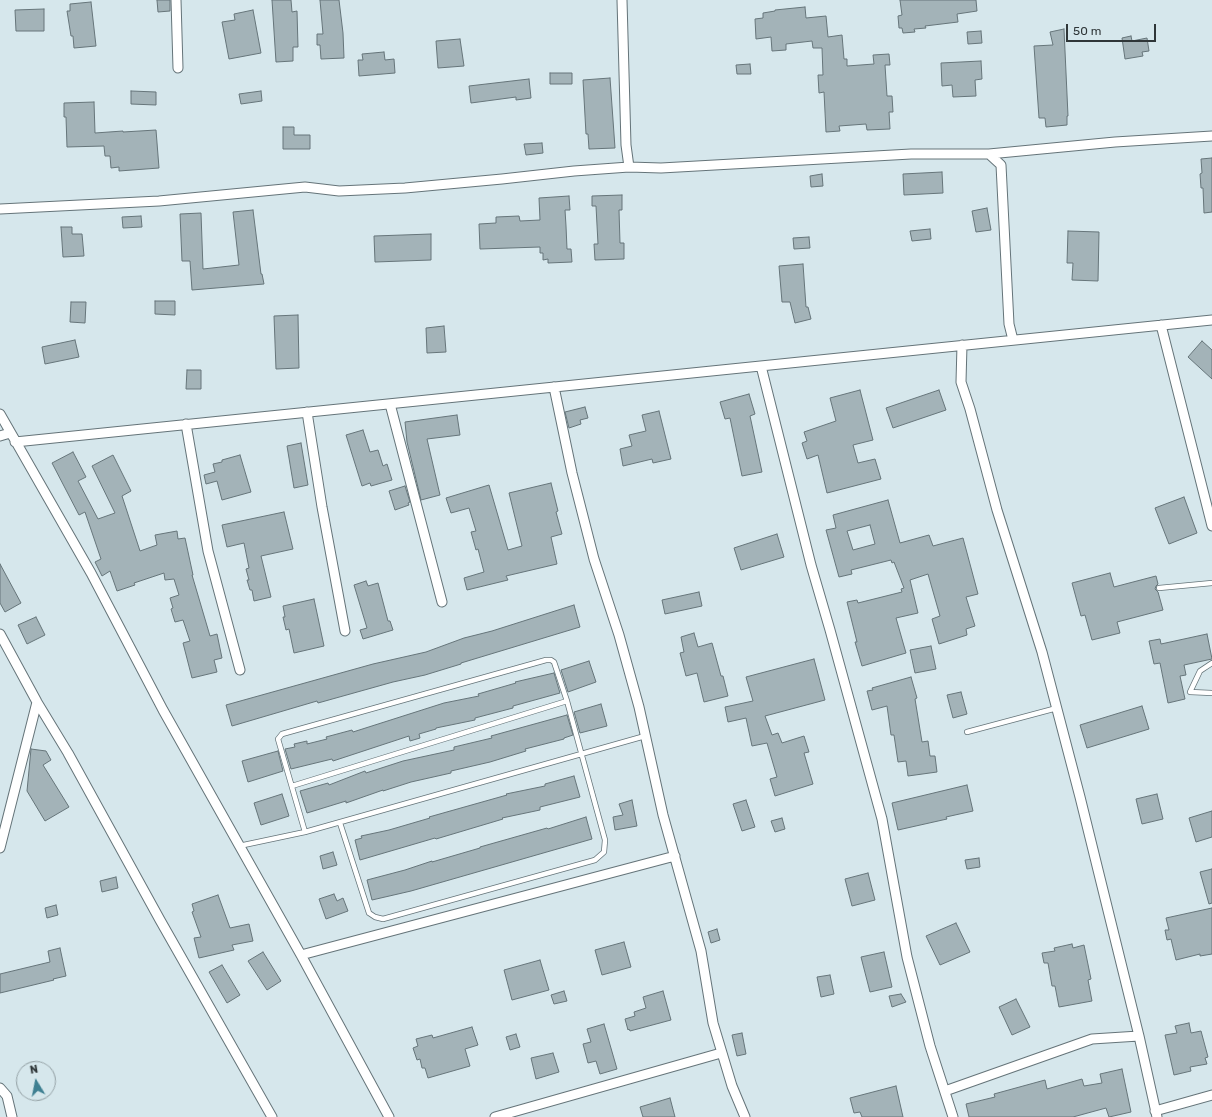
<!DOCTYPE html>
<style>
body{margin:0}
#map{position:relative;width:1212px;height:1117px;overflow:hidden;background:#d6e7ec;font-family:Rubik,sans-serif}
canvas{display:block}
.north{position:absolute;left:16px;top:1061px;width:40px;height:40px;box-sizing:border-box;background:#d6e7ec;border:1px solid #93a0a4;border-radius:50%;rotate:350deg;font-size:11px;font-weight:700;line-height:16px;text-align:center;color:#2f3638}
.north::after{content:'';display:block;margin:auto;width:14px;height:18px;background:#3f8092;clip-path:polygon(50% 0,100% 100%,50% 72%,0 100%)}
.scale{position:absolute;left:1066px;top:24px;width:90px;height:18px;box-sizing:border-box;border:2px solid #2f3638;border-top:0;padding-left:5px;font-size:12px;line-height:14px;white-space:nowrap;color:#2f3638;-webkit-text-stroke:3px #d6e7ec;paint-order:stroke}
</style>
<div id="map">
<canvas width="1212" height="1117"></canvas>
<div class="north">N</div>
<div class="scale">50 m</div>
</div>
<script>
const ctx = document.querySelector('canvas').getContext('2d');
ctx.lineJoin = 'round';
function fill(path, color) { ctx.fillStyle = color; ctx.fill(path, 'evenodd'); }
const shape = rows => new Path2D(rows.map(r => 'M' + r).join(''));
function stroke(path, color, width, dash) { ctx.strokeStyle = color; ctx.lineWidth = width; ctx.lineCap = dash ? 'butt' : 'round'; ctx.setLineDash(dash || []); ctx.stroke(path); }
const building = shape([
 [157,0,170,0,170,11,158,12,157,0],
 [272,0,291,0,292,12,297,11,298,47,293,47,293,61,276,62,272,0],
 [320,0,339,0,343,33,344,58,321,59,320,45,317,45,317,34,323,34,320,0],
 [900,0,976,0,977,11,957,14,958,22,925,26,926,28,914,29,915,32,903,33,902,28,899,28,898,16,902,15,900,0],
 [91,2,96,46,74,48,73,36,71,36,67,11,70,11,70,4,91,2],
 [805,7,806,18,826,16,828,37,842,35,844,59,847,59,847,66,874,64,873,55,889,54,890,65,885,65,887,96,892,96,893,112,889,112,890,129,867,130,866,124,839,126,840,131,826,132,824,92,819,93,818,75,823,75,822,48,813,48,812,41,786,44,786,50,772,51,771,37,756,39,755,19,763,18,763,13,775,11,775,10,805,7],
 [44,9,44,31,16,31,15,10,44,9],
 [253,10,261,53,229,59,222,22,235,20,234,14,253,10],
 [1064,29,1068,116,1067,116,1067,125,1046,127,1045,118,1039,118,1034,46,1053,45,1050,32,1064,29],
 [981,31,982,43,968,44,967,32,981,31],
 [1131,36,1132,41,1147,38,1149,51,1142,52,1143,56,1125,59,1122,38,1131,36],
 [460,39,464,66,438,68,436,41,460,39],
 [384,52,385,60,394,59,395,73,359,76,358,60,363,60,362,54,384,52],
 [981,61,982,79,975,80,976,96,953,97,952,85,942,86,941,63,981,61],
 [750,64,751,74,737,74,736,65,750,64],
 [550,73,572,73,572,84,550,84,550,73],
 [610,78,615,148,589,149,588,134,586,134,583,80,610,78],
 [529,79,531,98,516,100,516,97,471,103,469,86,529,79],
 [131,91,156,92,156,105,131,104,131,91],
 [261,91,262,101,241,104,239,94,261,91],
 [94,102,95,133,123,131,123,132,156,130,159,168,119,171,119,167,111,168,110,156,105,156,104,146,67,147,66,117,64,117,64,103,94,102],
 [283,127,294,127,294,135,310,135,310,149,283,149,283,127],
 [542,143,543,153,526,155,524,144,542,143],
 [1212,158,1212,212,1204,213,1203,188,1201,188,1200,174,1202,173,1201,159,1212,158],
 [942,172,943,193,904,195,903,174,942,172],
 [822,174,823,186,811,187,810,176,822,174],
 [622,195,622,210,619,210,620,243,624,243,624,259,595,260,594,244,598,244,596,206,592,206,592,196,622,195],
 [569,196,570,210,565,210,566,226,567,249,571,249,572,262,548,263,548,259,543,260,543,253,540,253,540,247,480,249,479,224,496,223,496,217,519,216,520,221,540,220,539,198,569,196],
 [987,208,991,230,976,232,972,211,987,208],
 [253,210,261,274,262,274,264,284,192,290,190,261,182,261,180,214,201,213,203,269,239,265,233,212,253,210],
 [141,216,142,227,123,228,122,217,141,216],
 [61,227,72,227,72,234,82,234,84,256,63,257,61,227],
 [930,229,931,239,912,241,910,231,930,229],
 [1068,231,1099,232,1098,281,1072,280,1073,263,1067,263,1068,231],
 [431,234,431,260,375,262,374,236,431,234],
 [809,237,810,248,794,249,793,238,809,237],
 [803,264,806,307,808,307,811,319,795,323,790,302,782,302,779,266,803,264],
 [155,301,175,301,175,315,155,314,155,301],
 [71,302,86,302,85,323,70,322,71,302],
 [298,315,299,368,276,369,274,316,298,315],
 [444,326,446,352,427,353,426,328,444,326],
 [75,340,79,357,45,364,42,347,75,340],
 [1202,341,1212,350,1212,379,1188,357,1202,341],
 [187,370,201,370,201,389,186,389,187,370],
 [860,390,873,440,853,445,858,463,875,459,881,479,827,493,818,455,807,459,802,443,807,441,804,432,836,421,830,398,860,390],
 [939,390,946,410,893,428,886,408,939,390],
 [749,394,755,414,750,416,762,472,742,476,730,418,725,419,720,402,749,394],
 [585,407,588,418,580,420,581,424,569,428,565,412,585,407],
 [659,411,671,459,653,463,652,459,623,466,620,449,632,446,629,435,646,431,642,415,659,411],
 [457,415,460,435,427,439,440,495,421,500,407,442,405,422,457,415],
 [363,430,370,452,378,450,383,466,387,464,392,480,371,486,370,483,362,486,346,435,363,430],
 [301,443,308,485,294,488,287,446,301,443],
 [73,452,86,477,78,481,98,519,115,513,92,466,113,455,131,491,122,496,140,551,157,545,155,535,177,531,178,539,185,538,193,575,192,575,210,636,217,634,222,658,214,660,217,672,192,678,183,643,190,641,183,620,175,622,171,609,173,608,170,598,179,595,174,579,165,580,164,573,134,583,135,585,117,591,110,571,102,576,95,562,101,559,85,512,79,515,52,463,73,452],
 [240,455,251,492,222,500,217,481,206,484,204,475,215,472,213,464,222,462,222,460,240,455],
 [551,483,558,511,556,512,562,534,551,537,557,564,506,576,508,580,467,590,464,578,484,572,478,549,476,550,471,532,476,531,469,508,451,513,446,498,489,485,508,550,522,546,509,493,551,483],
 [405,486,410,502,408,503,409,505,395,510,389,491,405,486],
 [1184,497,1197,533,1169,544,1155,508,1184,497],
 [888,500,900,543,929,535,933,546,963,538,978,594,966,597,975,626,966,629,967,635,939,644,932,619,940,616,928,574,910,580,918,613,896,618,906,653,862,666,855,642,857,642,847,602,857,600,858,603,902,592,901,589,904,588,894,562,892,563,891,560,851,570,852,574,839,577,826,530,836,528,833,515,888,500],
 [870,525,875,544,853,550,847,531,870,525],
 [284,512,293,549,261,556,271,597,254,601,252,590,250,590,247,580,249,580,246,569,249,568,244,543,227,547,222,525,284,512],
 [777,534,784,557,741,570,734,548,777,534],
 [0,564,21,603,5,612,0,603,0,564],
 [1110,573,1114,587,1156,576,1158,584,1156,586,1155,589,1158,592,1163,610,1117,622,1120,633,1092,640,1085,615,1081,616,1072,583,1110,573],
 [366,581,368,586,378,583,388,621,390,621,393,630,363,639,360,630,367,628,354,585,366,581],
 [699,592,702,606,665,614,662,600,699,592],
 [314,599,324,646,294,653,289,629,286,630,283,617,285,617,283,606,314,599],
 [574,605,580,627,461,663,461,664,425,675,393,682,318,703,317,701,232,726,226,705,373,664,426,652,464,638,492,631,574,605],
 [36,617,45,635,27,644,18,625,36,617],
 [694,633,698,647,712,643,721,676,723,676,728,696,704,702,697,673,686,676,680,653,684,652,681,637,694,633],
 [1207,634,1212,659,1184,665,1186,675,1180,676,1185,699,1168,703,1160,663,1154,664,1149,641,1160,639,1161,644,1207,634],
 [931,646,936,669,915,673,910,650,931,646],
 [814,659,825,700,765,716,772,735,778,733,782,743,804,736,809,752,804,753,813,784,775,796,770,779,777,777,767,743,752,746,746,718,728,722,725,707,753,701,746,677,814,659],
 [589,661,596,682,568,692,561,670,589,661],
 [554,673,560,693,513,706,513,708,475,718,475,720,436,728,436,729,419,734,420,738,410,741,409,736,333,761,332,759,291,769,285,749,295,747,294,744,307,741,307,744,327,739,326,737,352,730,353,732,444,703,479,696,478,694,516,683,515,682,554,673],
 [911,677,917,698,915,699,922,742,928,741,930,756,935,756,937,772,908,776,906,761,898,762,894,735,891,735,887,706,872,710,867,691,873,690,872,688,911,677],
 [961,692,967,714,953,718,947,695,961,692],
 [601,704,607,726,580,733,574,712,601,704],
 [1142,706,1149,729,1087,748,1080,725,1142,706],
 [567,715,573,735,564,738,564,739,525,749,526,751,490,762,451,771,451,773,411,782,383,791,383,790,346,803,346,801,307,813,300,791,328,783,329,785,365,771,366,773,403,761,454,750,454,747,492,738,491,736,567,715],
 [31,749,46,751,51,760,43,765,69,807,45,821,27,791,31,749],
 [278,751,283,771,248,782,242,761,278,751],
 [574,776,580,797,540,807,540,810,502,818,503,819,436,839,435,838,360,860,355,840,362,838,361,836,389,830,430,818,429,817,507,795,506,794,545,786,545,784,574,776],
 [967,785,973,811,946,817,947,819,898,830,892,803,967,785],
 [282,794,289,816,261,825,254,803,282,794],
 [1157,794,1163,819,1142,824,1136,799,1157,794],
 [632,800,637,826,615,830,613,817,623,815,619,804,632,800],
 [746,800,755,827,742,831,733,804,746,800],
 [1212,811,1212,837,1196,842,1189,818,1212,811],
 [586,817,592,839,411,891,372,900,367,880,405,870,432,861,432,862,480,848,480,847,547,828,548,829,586,817],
 [782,818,785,829,775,832,771,821,782,818],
 [333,852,337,865,323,869,320,856,333,852],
 [979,858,980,867,967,869,965,860,979,858],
 [1212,869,1212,903,1209,904,1200,872,1212,869],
 [868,873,875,900,852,906,845,879,868,873],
 [116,877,118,888,102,892,100,881,116,877],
 [334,894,337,901,343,898,348,911,326,919,319,899,334,894],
 [218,895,230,928,249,924,253,941,232,945,234,950,199,958,194,938,201,937,192,912,194,911,192,904,218,895],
 [56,905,58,915,47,918,45,908,56,905],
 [1212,908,1212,954,1200,956,1200,954,1176,960,1171,939,1167,940,1165,930,1169,930,1166,918,1212,908],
 [956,923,970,952,940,965,926,936,956,923],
 [717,929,720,940,711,943,708,932,717,929],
 [624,942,631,967,602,975,595,950,624,942],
 [1072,944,1073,948,1084,945,1091,979,1088,980,1092,1001,1059,1007,1055,986,1052,986,1048,963,1044,963,1042,953,1055,951,1054,948,1072,944],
 [60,948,66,976,53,979,54,980,0,993,0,974,50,962,48,951,60,948],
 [263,952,281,981,267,990,248,961,263,952],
 [884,952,892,987,870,992,861,957,884,952],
 [540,960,549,990,512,1000,504,970,540,960],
 [222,965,240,995,227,1003,209,972,222,965],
 [830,975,834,994,821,997,817,977,830,975],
 [564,991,567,1001,554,1004,551,995,564,991],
 [663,991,671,1020,630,1031,629,1029,628,1030,625,1019,635,1016,634,1012,646,1008,643,997,663,991],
 [901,994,906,1002,892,1007,889,996,901,994],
 [1016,999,1030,1027,1012,1035,999,1007,1016,999],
 [1189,1023,1191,1033,1201,1031,1208,1057,1205,1058,1207,1064,1190,1067,1191,1071,1174,1075,1165,1035,1177,1033,1175,1026,1189,1023],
 [604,1024,617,1069,600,1074,596,1061,588,1063,583,1044,591,1042,587,1029,604,1024],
 [472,1027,478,1045,465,1049,470,1066,428,1078,425,1068,422,1068,420,1059,417,1060,413,1048,418,1046,416,1039,432,1035,433,1038,472,1027],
 [742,1033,746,1054,737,1056,732,1035,742,1033],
 [516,1034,520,1047,510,1050,506,1037,516,1034],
 [553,1053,559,1072,536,1079,531,1058,553,1053],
 [1122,1069,1131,1112,1109,1117,1106,1108,1073,1117,969,1117,966,1104,995,1097,994,1094,1045,1080,1047,1089,1082,1079,1084,1086,1102,1083,1100,1074,1122,1069],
 [896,1086,903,1117,862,1117,860,1112,854,1113,850,1098,896,1086],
 [670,1098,675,1117,643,1117,640,1107,670,1098]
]);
fill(building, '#a3b3b8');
stroke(building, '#66757a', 1);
const lane = shape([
 [1159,588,1212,583],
 [1212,663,1200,671,1190,692,1212,693],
 [967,732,1057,708],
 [292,786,567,701],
 [305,832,278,739,282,734,546,660,551,660,554,662,567,701,605,840,604,852,595,860,383,919,375,917,369,913,340,823],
 [239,846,305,832,645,736]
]);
const street = shape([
 [176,0,178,68],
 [622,0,626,145,629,167],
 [989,154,1001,165,1009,324,1013,340],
 [0,209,159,201,305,187,339,191,405,188,502,179,574,171,629,167,661,168,911,154,989,154,1115,142,1212,136],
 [1161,325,1212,526],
 [962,345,961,382,970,409,997,510,1042,652,1080,797,1139,1036,1157,1117],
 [761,366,811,565,830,630,882,819,907,957,930,1046,953,1117],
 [554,387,572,473,594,559,619,635,639,707,663,815,701,951,713,1023,732,1086,745,1117],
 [390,404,442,602],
 [307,412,322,507,345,631],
 [0,414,91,573,163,710,301,955,389,1117],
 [186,424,208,551,240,670],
 [0,436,10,433],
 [15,442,1212,320],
 [0,634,37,702,68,753,160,920,272,1117],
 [0,848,37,702],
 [301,955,675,856],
 [0,1088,7,1096,12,1117],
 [945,1091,1092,1039,1139,1036],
 [1155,1111,1212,1095],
 [495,1117,721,1053]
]);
stroke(lane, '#657479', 6);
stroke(street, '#657479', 11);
stroke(lane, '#fff', 4.5);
stroke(street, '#fff', 9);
</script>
